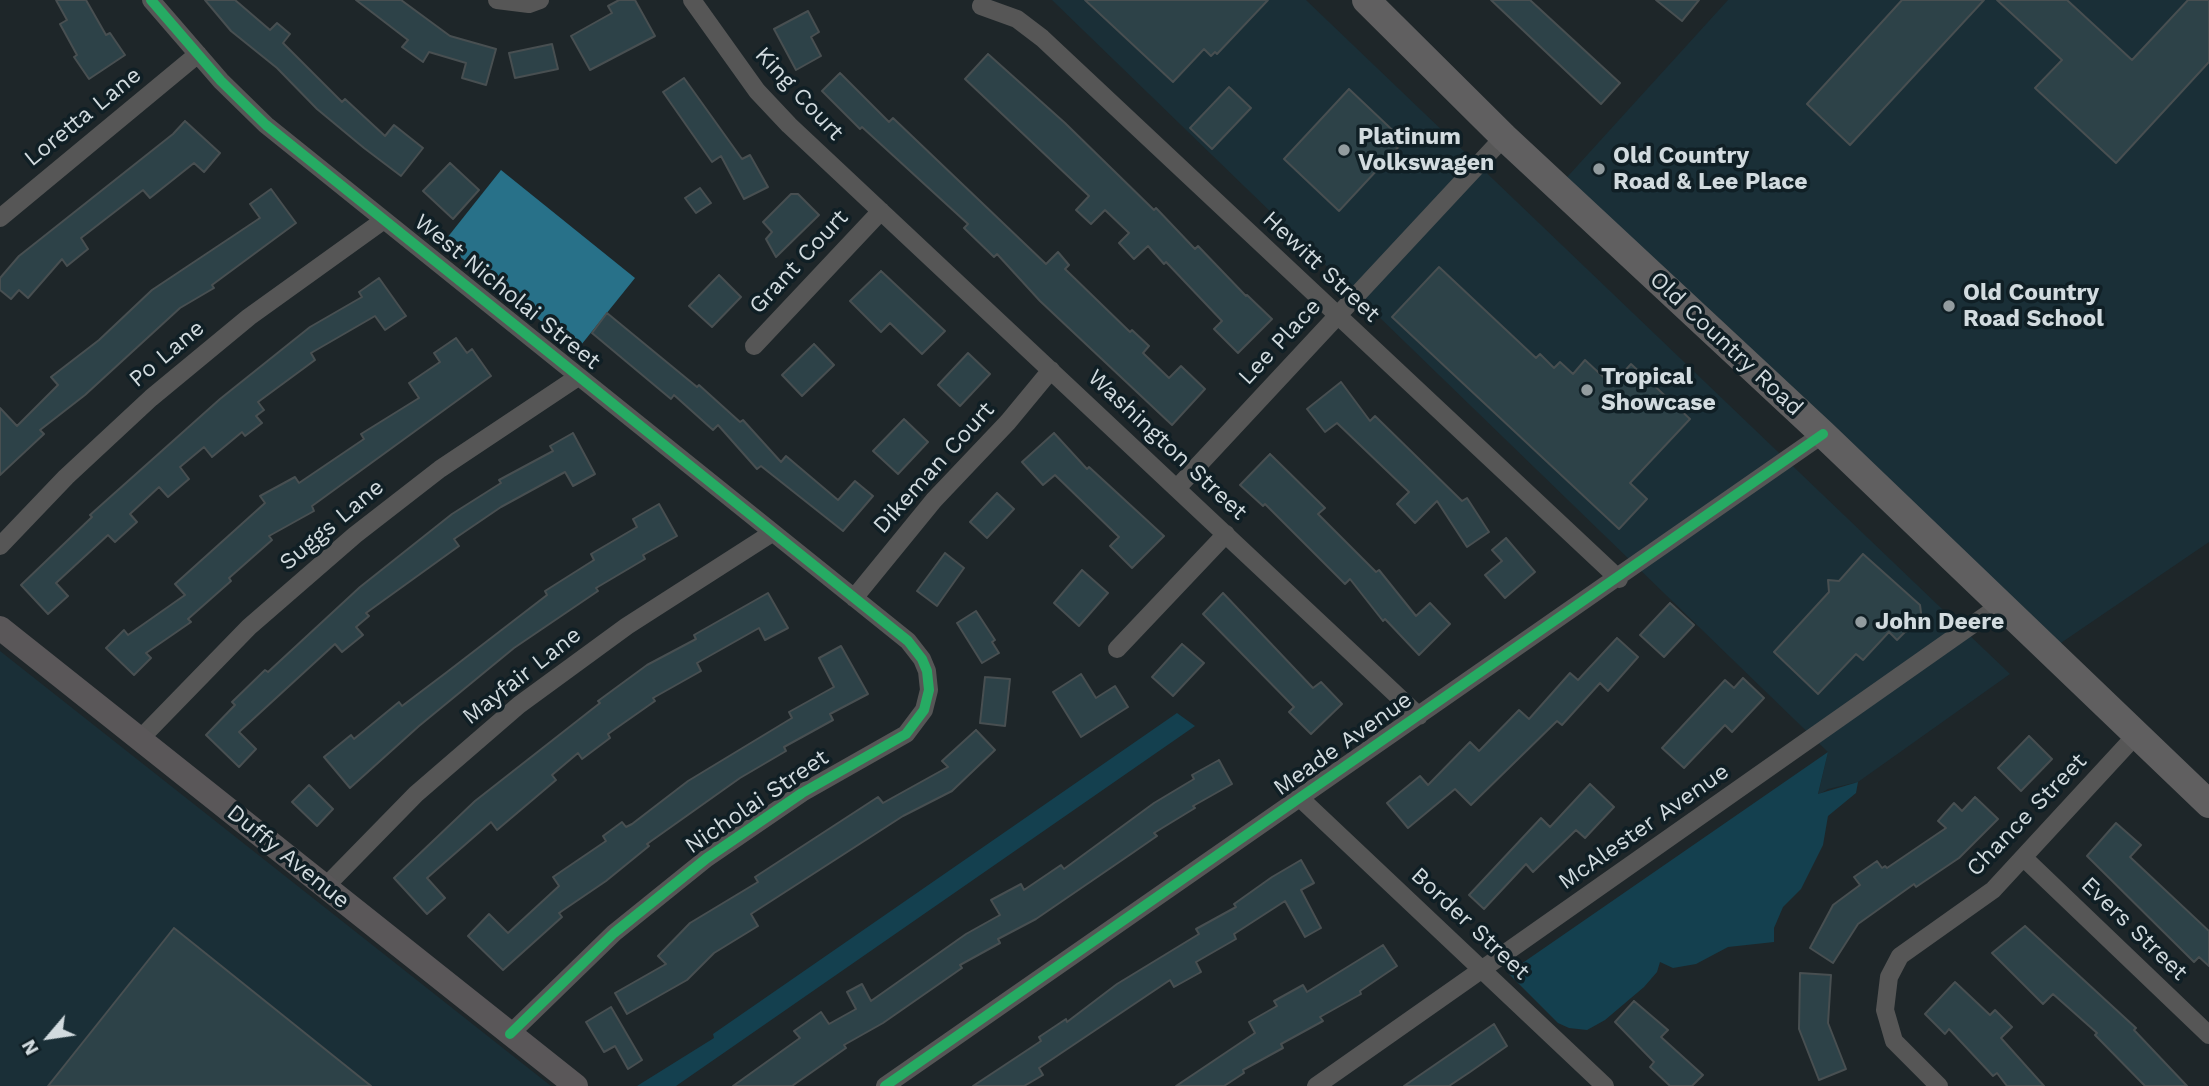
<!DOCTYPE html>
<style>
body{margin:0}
#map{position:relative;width:2209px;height:1086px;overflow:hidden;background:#1e2629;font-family:"Work Sans",sans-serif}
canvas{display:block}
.north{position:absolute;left:14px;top:1002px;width:70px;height:70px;-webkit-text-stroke:5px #101f25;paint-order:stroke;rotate:241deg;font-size:19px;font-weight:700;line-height:28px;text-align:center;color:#d2dbdf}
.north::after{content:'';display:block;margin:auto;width:24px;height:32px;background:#d2dbdf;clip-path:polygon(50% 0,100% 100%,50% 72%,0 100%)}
</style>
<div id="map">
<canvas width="2209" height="1086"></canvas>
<div class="north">N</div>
</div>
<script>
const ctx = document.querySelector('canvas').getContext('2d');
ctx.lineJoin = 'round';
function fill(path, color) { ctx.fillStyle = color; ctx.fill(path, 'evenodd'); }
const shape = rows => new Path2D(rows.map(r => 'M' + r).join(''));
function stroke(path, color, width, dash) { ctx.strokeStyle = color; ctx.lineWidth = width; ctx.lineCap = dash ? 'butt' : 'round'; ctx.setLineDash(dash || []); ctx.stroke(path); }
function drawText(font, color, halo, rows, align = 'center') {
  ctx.font = font + ' "Work Sans",sans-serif'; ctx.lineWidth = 7; ctx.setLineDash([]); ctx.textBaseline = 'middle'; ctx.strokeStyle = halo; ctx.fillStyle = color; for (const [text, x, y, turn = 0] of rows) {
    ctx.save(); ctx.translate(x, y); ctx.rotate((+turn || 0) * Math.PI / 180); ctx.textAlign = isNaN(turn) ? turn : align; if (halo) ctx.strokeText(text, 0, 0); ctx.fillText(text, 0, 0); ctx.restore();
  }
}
fill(shape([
 [1052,0,1306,0,2010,674,1858,782,1828,789,1818,795,1828,752],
 [1728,0,2209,0,2209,542,2052,649,1559,186],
 [0,651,551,1086,0,1086]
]), '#1a2f37');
fill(shape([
 [1177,713,1195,726,676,1086,637,1086,714,1038,713,1034],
 [1828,752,1818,794,1858,782,1856,793,1828,816,1823,845,1801,889,1783,907,1774,928,1774,942,1728,947,1696,964,1673,968,1660,962,1657,972,1644,987,1605,1020,1587,1030,1569,1028,1558,1023,1508,973]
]), '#14404f');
fill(shape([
 [501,170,635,278,577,350,443,243]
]), '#287189');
const building = shape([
 [56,0,86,0,106,35,110,33,125,55,89,79,74,57,77,55,60,24,67,20,56,0],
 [205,0,235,0,270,30,277,23,290,34,283,43,342,102,345,99,385,136,394,125,423,148,401,176,364,148,317,109,277,68,231,31,205,0],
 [356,0,401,0,450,36,496,49,486,85,462,78,466,63,429,52,423,62,402,47,408,40,356,0],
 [619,0,635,0,655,36,590,70,571,36,612,13,608,6,619,0],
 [1085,0,1268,0,1217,54,1215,52,1211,56,1204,49,1173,82,1085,0],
 [1491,0,1530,0,1620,83,1601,104,1491,0],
 [1656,0,1699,0,1682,21,1656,0],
 [1902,0,1984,0,1850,145,1807,104,1902,0],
 [1997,0,2067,0,2132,60,2188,0,2209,0,2209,62,2116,163,2035,88,2062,60,1997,0],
 [808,11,819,32,811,37,821,56,796,70,774,29,808,11],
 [552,44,558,69,515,78,509,53,552,44],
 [988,54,1065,123,1154,210,1156,208,1195,249,1198,246,1246,296,1247,295,1272,319,1238,353,1214,329,1222,321,1166,262,1164,264,1148,246,1134,259,1119,243,1129,233,1105,210,1091,224,1076,210,1089,196,965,79,988,54],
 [840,73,889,122,893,118,1046,264,1058,252,1069,265,1065,269,1130,332,1132,330,1149,346,1143,353,1169,378,1181,366,1205,389,1172,425,1040,301,997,254,994,257,964,228,968,224,862,127,860,129,822,91,840,73],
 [684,78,742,159,750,155,768,187,744,199,721,156,712,162,663,92,684,78],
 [1229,87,1251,108,1212,149,1190,128,1229,87],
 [1349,89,1404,141,1339,211,1284,159,1349,89],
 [185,121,220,153,204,172,194,163,150,198,143,190,81,238,88,249,67,266,62,259,28,298,19,290,11,299,0,290,0,278,19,256,173,134,185,121],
 [450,163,479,190,453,219,423,191,450,163],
 [700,188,711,203,696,213,685,198,700,188],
 [271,189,296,223,212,285,214,288,180,308,85,395,40,430,44,434,0,475,0,408,17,426,58,385,51,377,99,340,152,290,260,218,250,204,271,189],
 [791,194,798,194,819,215,776,257,766,239,772,232,763,222,791,194],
 [1439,267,1536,358,1540,354,1554,368,1560,362,1573,374,1585,360,1612,385,1631,364,1690,419,1630,483,1647,499,1619,529,1392,317,1439,267],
 [881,271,945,331,922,354,890,323,881,332,850,301,881,271],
 [719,275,741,297,712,327,689,306,719,275],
 [379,278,406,316,385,330,375,316,311,353,315,360,258,402,264,410,256,416,262,423,245,436,242,432,212,457,204,447,180,467,189,479,168,497,159,487,130,514,137,522,115,542,108,535,56,583,68,596,48,614,21,585,92,517,90,515,220,399,310,327,362,297,359,292,379,278],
 [607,313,697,387,699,385,740,422,743,420,781,462,786,456,838,500,855,481,873,496,843,531,761,466,757,469,718,425,713,430,674,395,671,399,592,333,607,313],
 [456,338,467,353,472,349,491,376,312,506,314,511,269,536,272,540,229,578,231,581,188,619,191,622,146,653,151,658,134,675,106,648,124,630,128,635,185,595,175,584,265,503,260,496,295,477,299,483,364,439,361,434,419,398,409,383,440,362,434,353,456,338],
 [814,344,834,365,802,396,782,375,814,344],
 [968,353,990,374,960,406,938,385,968,353],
 [1341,382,1370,421,1375,416,1462,501,1467,498,1489,532,1467,547,1437,501,1415,523,1397,504,1409,492,1337,423,1325,432,1307,409,1341,382],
 [904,419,928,442,898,474,873,451,904,419],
 [573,433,595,474,573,486,565,472,501,507,454,539,459,546,366,613,369,616,356,627,363,635,342,652,335,644,239,732,256,749,239,767,206,735,235,705,232,702,265,670,268,672,360,587,452,514,501,483,499,480,553,451,550,446,573,433],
 [1054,433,1087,469,1089,467,1164,536,1132,568,1110,546,1119,537,1055,475,1043,485,1022,462,1054,433],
 [1270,454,1325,508,1318,514,1376,572,1379,570,1416,616,1430,603,1450,624,1419,655,1385,619,1383,621,1350,579,1345,584,1265,504,1263,506,1240,485,1270,454],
 [997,493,1014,509,987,538,970,522,997,493],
 [659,504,677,536,643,555,645,559,596,588,598,591,514,648,419,726,350,788,324,757,351,735,354,739,399,702,402,706,447,672,547,595,545,591,594,560,591,554,637,527,633,519,659,504],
 [1506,538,1535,572,1505,598,1485,575,1502,561,1492,550,1506,538],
 [945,553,964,568,937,606,917,591,945,553],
 [1863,554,1920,605,1922,620,1918,627,1905,632,1897,640,1889,632,1863,660,1856,654,1818,694,1774,652,1829,592,1828,580,1839,581,1863,554],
 [1082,570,1108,593,1079,626,1054,603,1082,570],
 [768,593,788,628,765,640,759,628,697,663,701,671,653,698,655,701,608,734,610,738,582,759,578,753,552,775,556,780,497,830,491,822,427,878,445,898,427,914,394,878,475,801,600,703,598,701,647,665,696,639,694,635,768,593],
 [1223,593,1313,688,1321,682,1342,704,1311,734,1289,712,1294,707,1203,614,1223,593],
 [1670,603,1694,625,1664,657,1640,635,1670,603],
 [976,611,995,640,992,642,999,653,982,663,957,623,976,611],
 [1617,638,1638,657,1608,691,1600,683,1562,725,1557,721,1471,805,1455,789,1408,828,1387,803,1420,776,1428,785,1470,742,1479,751,1519,710,1529,719,1570,673,1578,680,1617,638],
 [1182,644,1204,663,1173,696,1152,677,1182,644],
 [841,646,868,694,830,714,833,720,784,747,786,751,740,778,647,844,649,846,606,881,559,913,562,917,503,970,468,936,489,914,508,933,559,886,553,877,606,841,603,836,622,822,626,827,632,824,688,781,792,718,789,712,834,687,819,658,841,646],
 [1081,674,1096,698,1115,686,1128,707,1081,737,1053,692,1081,674],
 [985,677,1010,679,1005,726,980,723,985,677],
 [1743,678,1764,698,1732,732,1725,725,1684,768,1662,748,1725,680,1734,688,1743,678],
 [976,730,995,750,952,791,903,816,751,914,758,926,714,953,687,980,627,1014,615,993,666,964,658,956,690,923,758,882,755,877,878,797,883,803,948,767,942,761,976,730],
 [2029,736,2052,759,2021,791,1998,768,2029,736],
 [1219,760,1232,784,1193,806,1195,808,1154,833,1157,836,1131,854,1036,919,998,939,1000,943,960,965,962,968,883,1023,844,1045,846,1048,792,1086,733,1086,800,1038,794,1031,821,1012,829,1024,856,1009,847,992,862,984,871,1001,966,934,1000,915,991,900,1021,884,1024,890,1061,865,1064,869,1154,803,1194,779,1192,775,1219,760],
 [1590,784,1614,807,1585,838,1576,830,1533,872,1526,864,1484,909,1469,895,1541,818,1550,827,1590,784],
 [309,785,333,809,317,826,292,802,309,785],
 [1975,797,1998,819,1959,858,1916,887,1914,884,1858,924,1833,963,1810,948,1833,905,1860,885,1854,877,1877,861,1882,868,1885,866,1887,868,1946,828,1938,821,1954,803,1962,811,1975,797],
 [2116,823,2141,845,2130,857,2209,931,2209,966,2199,957,2194,962,2087,856,2116,823],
 [1301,860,1314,883,1301,890,1321,928,1305,937,1285,901,1234,934,1236,939,1196,962,1201,972,1174,987,1170,980,1039,1068,1043,1075,1024,1086,973,1086,1041,1041,1039,1037,1066,1019,1067,1022,1117,984,1199,934,1196,929,1236,907,1234,904,1272,877,1301,860],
 [2025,926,2136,1028,2134,1030,2187,1086,2145,1086,2095,1035,2097,1033,2053,994,2043,1004,1992,953,2025,926],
 [174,928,371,1086,48,1086,174,928],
 [1383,945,1397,966,1360,991,1361,994,1320,1017,1323,1021,1281,1044,1283,1048,1243,1070,1244,1073,1224,1086,1176,1086,1255,1033,1249,1022,1277,1006,1274,1001,1303,985,1307,992,1383,945],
 [1800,973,1831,975,1828,1023,1846,1069,1819,1080,1799,1029,1800,973],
 [1955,982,1990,1015,1995,1010,2012,1027,2001,1038,2044,1086,2007,1086,1997,1073,1993,1076,1949,1029,1945,1034,1925,1014,1955,982],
 [1634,1001,1668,1030,1661,1037,1703,1075,1692,1086,1670,1086,1650,1067,1654,1062,1615,1022,1634,1001],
 [611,1007,642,1060,628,1069,615,1046,604,1052,586,1022,611,1007],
 [1494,1024,1507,1046,1470,1072,1449,1086,1404,1086,1494,1024]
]);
fill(building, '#2d4248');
stroke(building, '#484f51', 2);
stroke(shape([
 [151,0,221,81,266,125,908,641,922,659,927,671,929,690,924,710,906,734,802,793,707,858,614,933,510,1034],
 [497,0,529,4,540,0],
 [692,0,757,91,789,125,1419,716],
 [981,6,1017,19,1042,38,1619,579],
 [0,218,198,54],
 [754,346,881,211],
 [1177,488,1504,137],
 [0,546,66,477,151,398,249,317,384,220],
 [854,598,934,500,1008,422,1051,370],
 [1117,649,1226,534],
 [140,739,249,627,355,535,440,469,578,377],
 [1301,799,1605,1086],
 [2024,858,2209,1035],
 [325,887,416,794,519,705,627,626,772,533],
 [885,1086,1823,434],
 [1316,1086,1999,606],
 [1939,1086,1894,1041,1885,1010,1889,977,1900,956,1993,890,2137,734]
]), '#565656', 18);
stroke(shape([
 [0,628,576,1086]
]), '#5a5759', 24);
stroke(shape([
 [1366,0,1504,137,1823,434,2209,804]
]), '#605f60', 28);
stroke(shape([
 [151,0,221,81,266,125,908,641,922,659,927,671,929,690,924,710,906,734,802,793,707,858,614,933,510,1034],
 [885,1086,1823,434]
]), '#26ab63', 10);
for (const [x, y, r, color] of [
 [1344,150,7,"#939c9f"],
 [1599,169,7,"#939c9f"],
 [1949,306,7,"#939c9f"],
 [1587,390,7,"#939c9f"],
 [1861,622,7,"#939c9f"]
]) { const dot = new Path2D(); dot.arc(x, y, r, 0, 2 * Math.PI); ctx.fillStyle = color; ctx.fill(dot); stroke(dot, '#101f25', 2.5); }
drawText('23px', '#d2dbdf', '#101f25', [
 ["King Court",799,94,47],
 ["Loretta Lane",83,117,-39],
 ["Grant Court",799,262,-47],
 ["Hewitt Street",1321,267,43],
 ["West Nicholai Street",507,292,39],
 ["Lee Place",1280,342,-47],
 ["Old Country Road",1726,344,43],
 ["Po Lane",167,354,-40],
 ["Washington Street",1167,445,43],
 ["Dikeman Court",934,468,-48],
 ["Suggs Lane",332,525,-40],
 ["Mayfair Lane",522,676,-38],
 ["Meade Avenue",1343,744,-35],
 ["Nicholai Street",757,802,-34],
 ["Chance Street",2027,815,-46],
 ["McAlester Avenue",1644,827,-35],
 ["Duffy Avenue",288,857,39],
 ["Border Street",1470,924,43],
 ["Evers Street",2134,929,44]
]);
drawText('bold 23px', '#d2dbdf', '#101f25', [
 ["Platinum",1358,137],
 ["Volkswagen",1358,163],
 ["Old Country",1613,156],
 ["Road & Lee Place",1613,182],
 ["Old Country",1963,293],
 ["Road School",1963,319],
 ["Tropical",1601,377],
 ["Showcase",1601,403],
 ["John Deere",1875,622]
], 'left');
</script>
